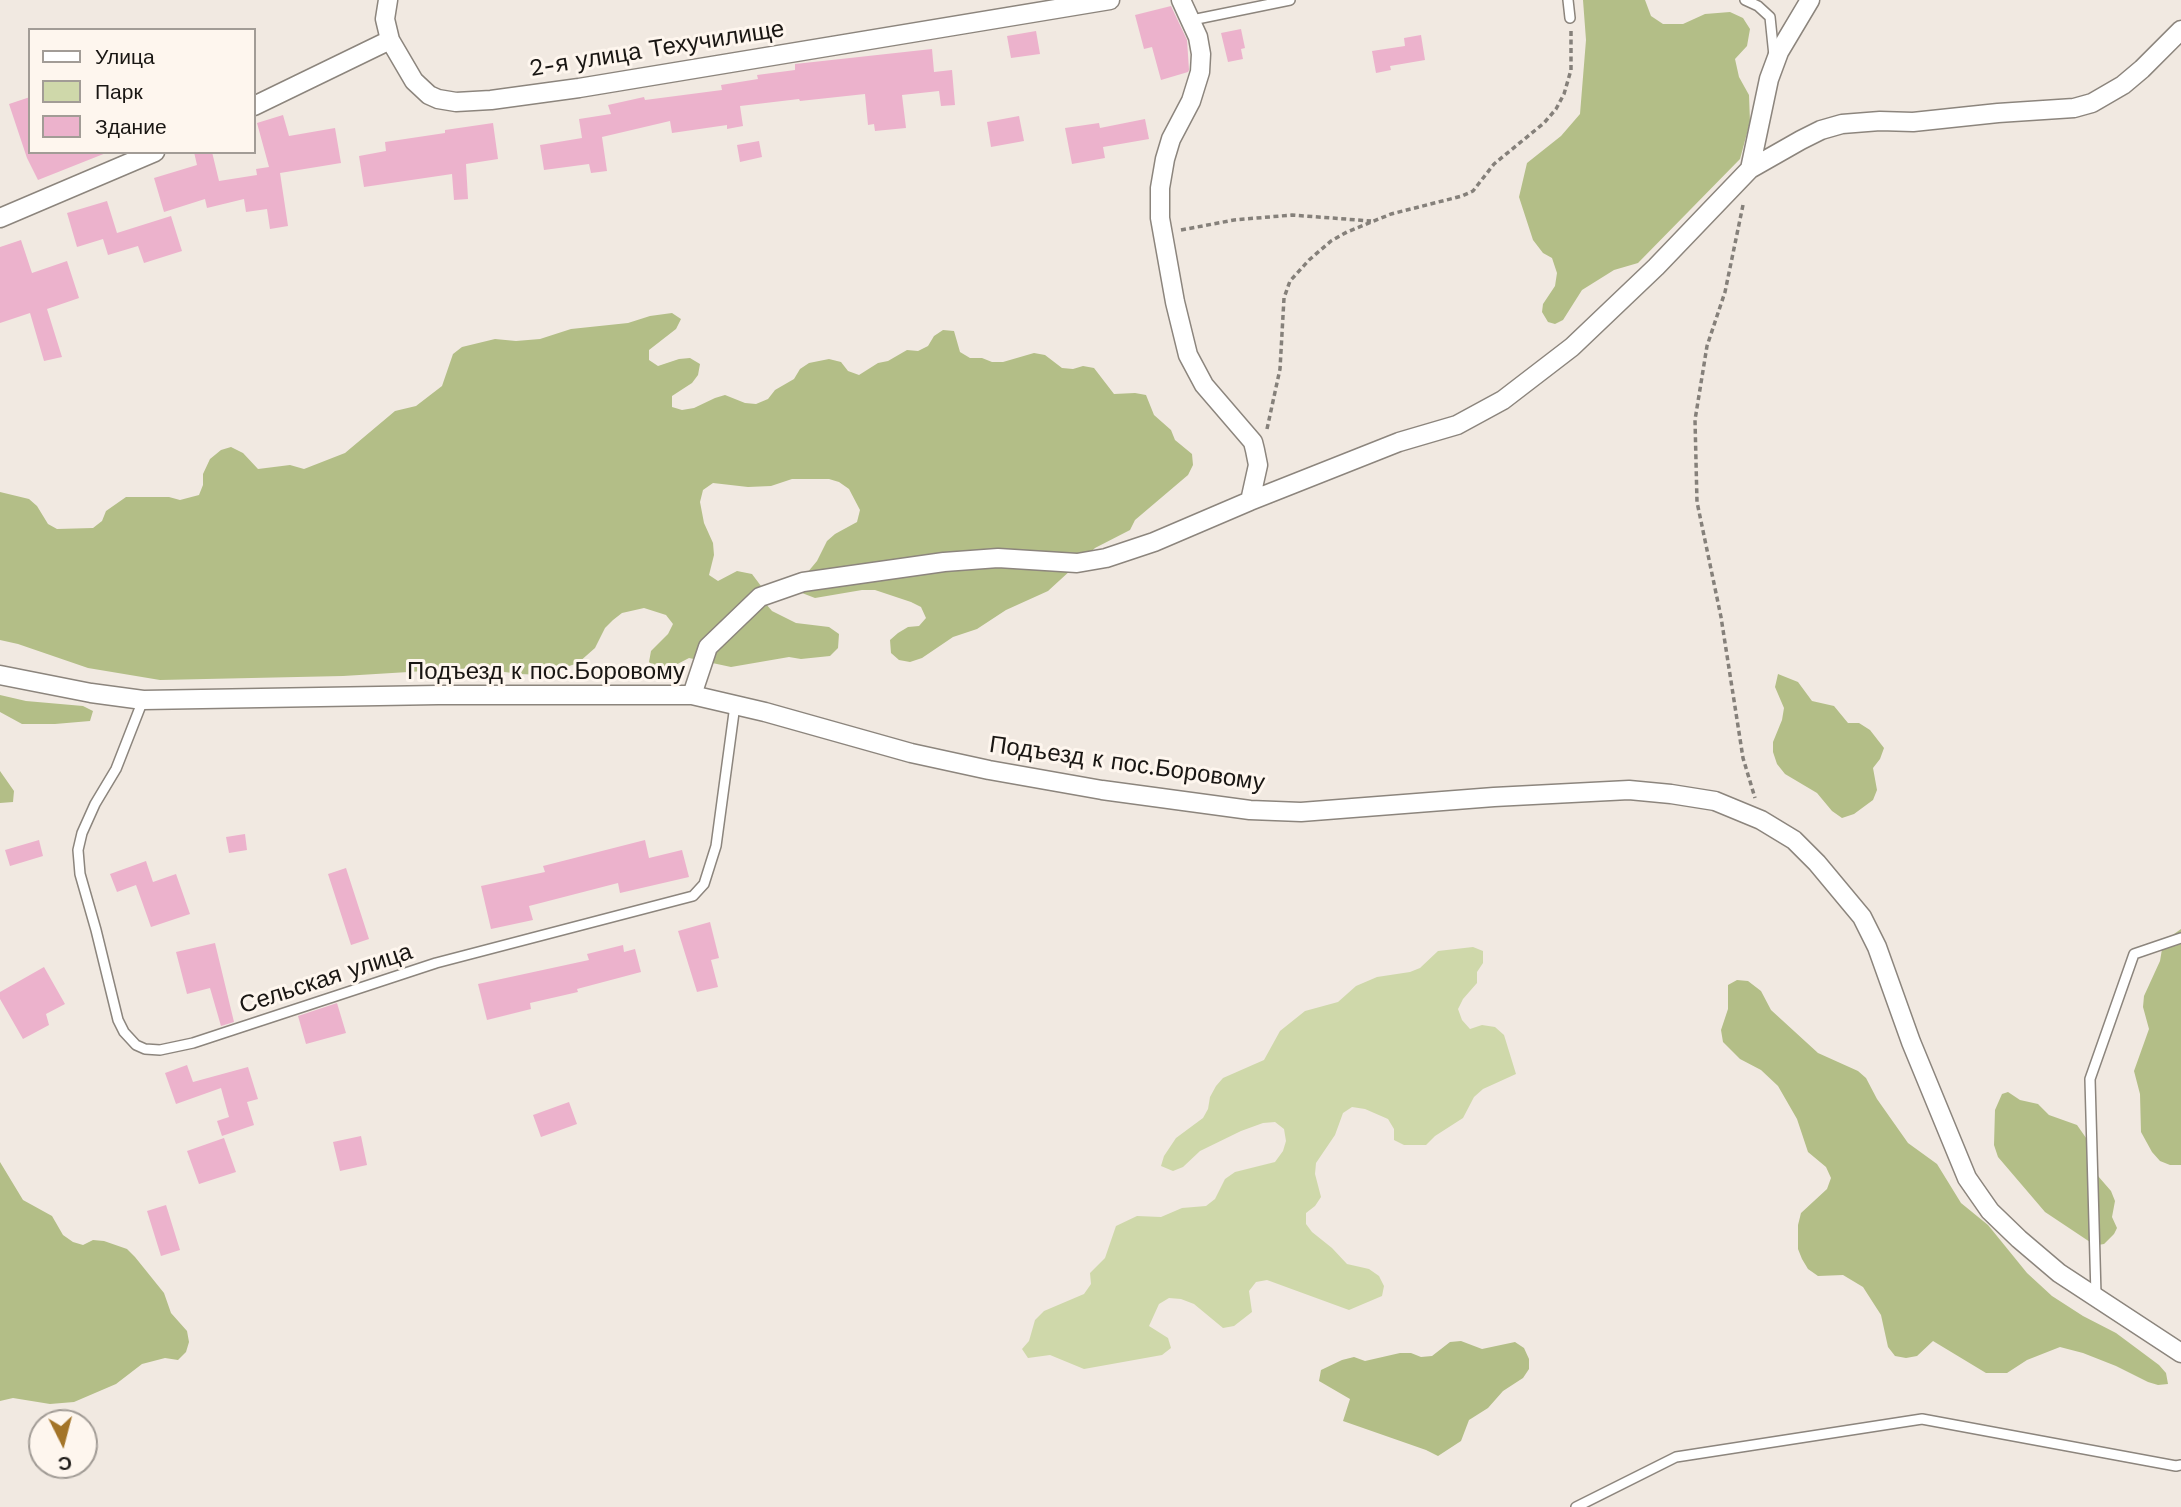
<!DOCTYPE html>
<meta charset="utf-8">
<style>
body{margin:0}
#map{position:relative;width:2181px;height:1507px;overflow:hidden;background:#f1e9e1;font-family:"Work Sans",sans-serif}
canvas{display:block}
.legend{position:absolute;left:28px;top:28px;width:228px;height:126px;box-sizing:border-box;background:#fef6ee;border:2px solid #a29c96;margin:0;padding:9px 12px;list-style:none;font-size:21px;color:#191613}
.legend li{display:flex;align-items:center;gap:14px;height:35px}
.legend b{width:35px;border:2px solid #a29c96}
.north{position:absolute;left:28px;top:1409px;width:70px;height:70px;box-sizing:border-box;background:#fef6ee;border:2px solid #a29c96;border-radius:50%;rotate:174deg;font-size:19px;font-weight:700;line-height:28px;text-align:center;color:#191613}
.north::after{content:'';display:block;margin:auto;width:24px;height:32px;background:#a37428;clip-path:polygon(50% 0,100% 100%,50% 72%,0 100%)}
</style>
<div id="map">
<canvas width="2181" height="1507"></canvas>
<ul class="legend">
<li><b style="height:9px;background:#fff"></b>Улица</li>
<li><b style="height:19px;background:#cfd8aa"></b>Парк</li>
<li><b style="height:19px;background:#ecb2cc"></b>Здание</li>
</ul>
<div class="north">С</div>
</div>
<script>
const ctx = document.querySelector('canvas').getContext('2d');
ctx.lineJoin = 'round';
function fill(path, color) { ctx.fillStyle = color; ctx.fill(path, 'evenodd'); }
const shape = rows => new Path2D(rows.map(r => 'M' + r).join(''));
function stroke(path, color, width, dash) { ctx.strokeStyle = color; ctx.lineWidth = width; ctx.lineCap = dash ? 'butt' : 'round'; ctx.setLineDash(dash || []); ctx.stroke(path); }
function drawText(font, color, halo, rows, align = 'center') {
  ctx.font = font + ' "Work Sans",sans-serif'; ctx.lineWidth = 6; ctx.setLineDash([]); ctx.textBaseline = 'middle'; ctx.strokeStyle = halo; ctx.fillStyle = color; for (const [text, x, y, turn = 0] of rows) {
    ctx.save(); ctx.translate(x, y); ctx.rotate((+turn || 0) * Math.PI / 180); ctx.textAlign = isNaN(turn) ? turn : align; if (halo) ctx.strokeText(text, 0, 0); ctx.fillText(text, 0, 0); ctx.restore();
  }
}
fill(shape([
 [1473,947,1483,951,1483,963,1477,972,1477,983,1463,999,1458,1009,1462,1020,1470,1029,1482,1025,1495,1027,1504,1035,1516,1074,1483,1089,1474,1097,1463,1118,1435,1136,1426,1145,1404,1145,1394,1140,1394,1129,1388,1119,1365,1109,1352,1107,1343,1113,1335,1135,1316,1163,1315,1174,1321,1197,1315,1206,1306,1213,1306,1224,1312,1232,1332,1248,1347,1264,1369,1269,1379,1276,1384,1286,1382,1296,1349,1310,1267,1280,1256,1282,1249,1291,1252,1312,1234,1326,1223,1328,1194,1304,1181,1299,1169,1298,1159,1304,1149,1326,1168,1338,1171,1348,1162,1355,1084,1369,1050,1355,1028,1358,1022,1349,1029,1341,1035,1320,1044,1311,1084,1294,1091,1284,1090,1273,1105,1258,1116,1226,1137,1216,1161,1217,1182,1208,1206,1206,1215,1199,1225,1179,1235,1172,1275,1162,1283,1151,1286,1141,1284,1129,1275,1122,1263,1123,1241,1131,1200,1151,1183,1167,1173,1171,1161,1166,1164,1156,1176,1138,1203,1118,1208,1109,1210,1097,1216,1086,1223,1078,1264,1060,1280,1031,1305,1011,1338,1002,1356,986,1377,977,1410,972,1420,968,1438,951]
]), '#cfd8aa');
fill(shape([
 [1583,0,1645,0,1651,16,1663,24,1683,24,1705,14,1730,12,1743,18,1750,29,1747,46,1735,59,1739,77,1749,95,1750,122,1740,159,1638,263,1614,270,1582,290,1563,320,1555,324,1548,322,1542,312,1543,304,1555,286,1557,273,1552,258,1543,253,1533,240,1519,197,1527,163,1561,136,1580,114,1586,40],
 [672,313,681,319,676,329,649,350,649,360,658,366,679,359,690,358,700,364,698,375,692,383,672,396,672,407,682,410,694,408,715,398,725,395,745,403,756,404,768,399,775,390,794,379,800,369,809,363,829,359,841,362,848,371,859,375,878,363,888,361,907,350,918,351,928,346,934,336,943,330,954,331,960,352,970,358,982,358,992,362,1003,362,1034,353,1045,355,1062,368,1073,369,1083,366,1094,368,1114,394,1135,393,1146,395,1154,415,1171,430,1175,440,1192,454,1193,465,1188,475,1135,520,1130,530,1095,548,1048,591,1006,610,977,629,953,637,922,658,910,662,899,660,891,653,890,640,898,633,908,627,919,626,926,618,921,607,911,602,875,590,862,590,815,598,802,593,802,579,817,561,827,541,835,534,857,522,860,510,849,489,839,482,829,479,792,479,771,486,748,487,713,483,703,490,700,502,704,523,713,543,714,555,709,575,718,581,737,571,752,574,761,586,760,597,772,611,796,623,829,627,839,634,838,648,830,656,801,659,789,657,731,667,689,658,668,669,657,670,649,662,651,651,668,634,673,624,666,615,644,608,622,613,613,620,605,628,595,648,578,663,543,675,520,674,474,668,343,676,160,680,88,668,18,644,0,640,0,492,29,499,37,506,48,524,57,529,93,528,102,521,106,511,126,497,169,497,180,500,199,495,203,485,203,474,210,459,221,450,231,447,243,453,258,469,290,465,304,469,345,453,395,411,416,406,442,386,453,354,462,347,495,339,516,341,540,339,571,329,628,323,650,316],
 [1778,674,1798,682,1812,701,1834,706,1848,723,1859,723,1870,730,1884,748,1880,759,1873,768,1877,790,1873,800,1854,814,1842,818,1832,811,1817,793,1785,774,1777,764,1773,752,1773,742,1782,720,1784,708,1775,687],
 [0,695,26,701,83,706,93,711,90,721,55,724,22,724,0,712],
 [0,771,14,791,13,802,0,803],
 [2181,929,2181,1165,2170,1165,2160,1161,2152,1152,2141,1132,2140,1094,2134,1071,2149,1029,2143,1007,2144,996,2160,961,2162,949,2167,939],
 [1737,980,1748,981,1761,991,1771,1010,1818,1053,1858,1071,1866,1078,1877,1099,1908,1143,1937,1164,1961,1203,1988,1225,2027,1273,2052,1296,2083,1316,2116,1333,2159,1365,2166,1373,2168,1384,2158,1385,2148,1382,2116,1366,2083,1353,2060,1347,2027,1360,2007,1373,1986,1373,1933,1341,1917,1356,1906,1358,1895,1356,1888,1347,1881,1315,1863,1287,1843,1275,1818,1276,1808,1269,1802,1259,1798,1249,1798,1225,1801,1213,1827,1189,1831,1178,1826,1167,1808,1152,1797,1119,1778,1086,1761,1070,1740,1059,1723,1042,1721,1030,1728,1009,1728,985],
 [2008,1092,2020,1100,2038,1104,2049,1115,2077,1125,2091,1145,2097,1158,2098,1176,2111,1191,2115,1201,2112,1217,2117,1228,2114,1234,2104,1244,2098,1245,2090,1242,2045,1212,1998,1157,1994,1145,1995,1110,2002,1094],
 [0,1162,23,1200,52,1216,63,1235,73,1242,83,1245,93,1240,104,1241,127,1249,135,1257,164,1293,171,1313,187,1331,189,1342,186,1352,178,1360,165,1358,142,1364,116,1384,74,1402,50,1404,13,1398,0,1401],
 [1461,1341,1482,1349,1515,1342,1524,1348,1529,1359,1529,1369,1523,1378,1503,1391,1488,1408,1469,1420,1461,1441,1438,1456,1426,1450,1343,1421,1350,1399,1319,1381,1321,1370,1342,1360,1354,1357,1365,1361,1400,1353,1411,1353,1421,1357,1432,1356,1450,1342]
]), '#b3be87');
fill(shape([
 [1171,6,1187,40,1189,70,1188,72,1161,80,1152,47,1144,49,1135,15],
 [1241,29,1245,48,1241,49,1243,59,1228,62,1221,33],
 [1036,31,1040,54,1011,58,1007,36],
 [1421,35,1425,60,1390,66,1391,70,1376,73,1372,51,1405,46,1404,38],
 [932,49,934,72,952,70,955,105,941,106,939,91,902,95,906,128,875,131,874,124,868,125,865,94,800,101,799,99,740,106,743,126,727,129,727,125,672,133,670,121,602,137,607,171,591,173,589,164,544,170,540,145,582,138,579,119,611,114,608,105,644,97,645,100,722,90,721,85,758,79,757,75,795,70,795,64],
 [30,97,30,152,106,153,38,180,27,158,9,104],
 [283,115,289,136,335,128,341,163,280,173,288,226,270,229,267,209,246,212,244,199,207,208,205,199,164,212,154,178,197,165,194,152,212,152,219,181,257,175,256,169,269,167,257,123],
 [1019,116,1024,141,991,147,987,122],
 [1145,119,1149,139,1103,147,1105,158,1072,164,1065,128,1099,123,1100,128],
 [493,123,498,159,466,164,468,199,454,200,452,174,364,187,359,156,386,151,385,142,445,133,445,130],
 [759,141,762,157,740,162,737,145],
 [107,201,117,233,171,216,182,251,144,263,138,246,108,255,103,239,77,247,67,213],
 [21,240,32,273,67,261,79,298,47,309,62,357,44,361,30,313,0,323,0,247],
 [245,834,247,850,229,853,226,837],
 [39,840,43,856,10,866,5,850],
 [645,840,649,858,682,850,689,877,620,893,618,883,529,906,533,920,491,929,481,886,545,872,543,866],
 [146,861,153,882,176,874,190,914,151,927,136,885,117,892,110,874],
 [346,868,369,939,351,945,328,874],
 [710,922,719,958,711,960,718,987,697,992,678,931],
 [215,943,234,1022,221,1026,210,988,187,994,176,952],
 [623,945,624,952,635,949,641,972,577,989,578,992,530,1003,531,1009,487,1020,478,984,589,960,587,954],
 [44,967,65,1004,46,1014,49,1025,23,1039,0,999,0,992],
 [337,1003,346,1033,306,1044,298,1016],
 [187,1065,193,1082,248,1067,258,1099,247,1102,254,1125,222,1136,217,1121,229,1117,221,1088,176,1104,165,1073],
 [569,1102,577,1124,541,1137,533,1115],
 [361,1136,367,1165,340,1171,333,1142],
 [224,1138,236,1172,199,1184,187,1151],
 [166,1205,180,1250,161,1256,147,1211]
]), '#ecb2cc');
const lane = shape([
 [1568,0,1570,18],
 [1745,0,1758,6,1770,17,1774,56],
 [1192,20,1290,0],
 [143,700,116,769,95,804,82,833,78,850,80,874,96,930,118,1020,124,1032,136,1045,145,1049,160,1050,193,1043,436,963,693,896,704,884,716,846,735,705],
 [2096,1295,2090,1079,2134,954,2181,938],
 [1576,1507,1676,1457,1922,1419,2176,1466,2181,1465]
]);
const street = shape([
 [388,0,385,19,390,40,414,81,429,95,438,99,456,102,491,100,579,88,1110,0],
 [1181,0,1198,37,1201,54,1200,72,1191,101,1171,139,1165,159,1160,188,1160,218,1175,302,1188,355,1204,385,1253,442,1255,450,1258,465,1250,501],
 [254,106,390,40],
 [1750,169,1801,140,1821,130,1842,124,1880,121,1913,122,1998,113,2074,108,2092,103,2123,85,2142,69,2181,30],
 [0,218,155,152],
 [0,675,91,693,143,700,438,695,692,695,765,712,911,753,989,770,1102,790,1250,810,1301,812,1494,797,1629,790,1671,794,1715,801,1761,820,1794,840,1817,863,1862,917,1877,947,1911,1042,1967,1178,1990,1211,2019,1239,2059,1273,2181,1353],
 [692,695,708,647,760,597,803,582,944,562,998,558,1077,563,1106,558,1154,542,1250,501,1399,442,1457,425,1503,400,1572,347,1656,267,1750,169,1769,79,1779,52,1810,0]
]);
stroke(lane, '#8c857d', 12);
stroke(street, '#8c857d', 21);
stroke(shape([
 [1743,205,1725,292,1707,346,1695,420,1697,502,1721,617,1743,758,1755,798],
 [1181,230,1234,220,1292,215,1371,221],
 [1267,429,1280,369,1284,298,1290,281,1309,260,1331,241,1347,232,1391,214,1462,196,1473,191,1494,164,1544,123,1556,109,1564,94,1571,70,1571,30]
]), '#85807a', 3.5, [5, 3.5]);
stroke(lane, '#fff', 9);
stroke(street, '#fff', 18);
drawText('24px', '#191613', '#fef6ee', [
 ["2-я улица Техучилище",657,49,-9],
 ["Подъезд к пос.Боровому",546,672],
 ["Подъезд к пос.Боровому",1127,764,8],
 ["Сельская улица",326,979,-18]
]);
</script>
